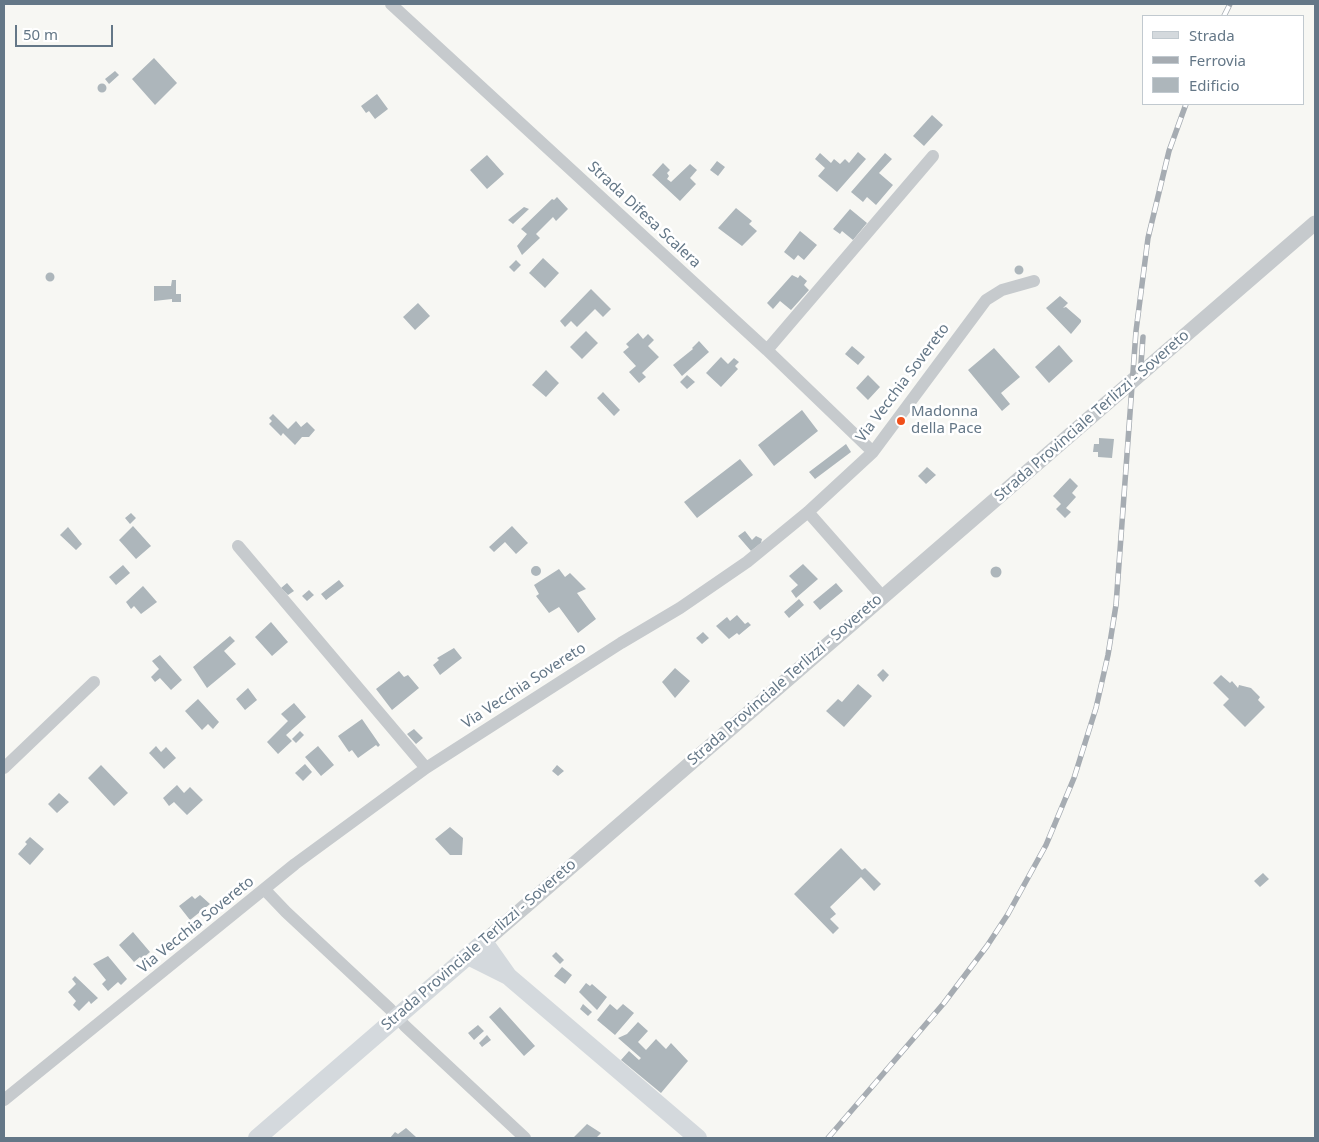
<!DOCTYPE html>
<style>
body{margin:0}
#map{position:relative;width:1319px;height:1142px;overflow:hidden;background:#f7f7f3;font-family:"Noto Sans",sans-serif}
canvas{display:block}
.frame{position:absolute;inset:0;border:5px solid #647787;pointer-events:none}
.legend{position:absolute;left:1142px;top:15px;width:162px;height:90px;box-sizing:border-box;background:#fff;border:1px solid #c1c9cf;margin:0;padding:6px 9px;list-style:none;font-size:15px;color:#647787}
.legend li{display:flex;align-items:center;gap:10px;height:25px}
.legend b{width:25px;border:1px solid #c1c9cf}
.scale{position:absolute;left:15px;top:25px;width:98px;height:22px;box-sizing:border-box;border:2px solid #647787;border-top:0;padding-left:6px;font-size:15px;line-height:18px;white-space:nowrap;color:#647787;-webkit-text-stroke:4px #fff;paint-order:stroke}
</style>
<div id="map">
<canvas width="1319" height="1142"></canvas>
<div class="frame"></div>
<ul class="legend">
<li><b style="height:6px;background:#d4d9dd"></b>Strada</li>
<li><b style="height:6px;background:#a6acb2"></b>Ferrovia</li>
<li><b style="height:14px;background:#adb6bb"></b>Edificio</li>
</ul>
<div class="scale">50 m</div>
</div>
<script>
const ctx = document.querySelector('canvas').getContext('2d');
ctx.lineJoin = 'round';
function fill(path, color) { ctx.fillStyle = color; ctx.fill(path, 'evenodd'); }
const shape = rows => new Path2D(rows.map(r => 'M' + r).join(''));
function stroke(path, color, width, dash) { ctx.strokeStyle = color; ctx.lineWidth = width; ctx.lineCap = dash ? 'butt' : 'round'; ctx.setLineDash(dash || []); ctx.stroke(path); }
function drawText(font, color, halo, rows, align = 'center') {
  ctx.font = font + ' "Noto Sans",sans-serif'; ctx.lineWidth = 5; ctx.setLineDash([]); ctx.textBaseline = 'middle'; ctx.strokeStyle = halo; ctx.fillStyle = color; for (const [text, x, y, turn = 0] of rows) {
    ctx.save(); ctx.translate(x, y); ctx.rotate((+turn || 0) * Math.PI / 180); ctx.textAlign = isNaN(turn) ? turn : align; if (halo) ctx.strokeText(text, 0, 0); ctx.fillText(text, 0, 0); ctx.restore();
  }
}
fill(shape([
 [154,58,177,83,155,105,132,79],
 [115,71,119,75,109,84,105,79],
 '97.5 88a4.5 4.5 0 1 1 9 0a4.5 4.5 0 1 1-9 0Z',
 [377,94,388,109,375,119,369,111,366,113,361,106],
 [932,115,943,125,924,146,913,136],
 [858,152,866,159,837,192,818,176,825,168,815,159,820,153,831,163,834,159,840,164,845,159,849,163],
 [885,153,892,159,879,173,893,185,876,205,867,197,863,202,851,192],
 [487,155,504,174,487,189,470,170],
 [717,161,725,167,718,176,710,170],
 [663,163,670,170,667,173,669,176,667,179,671,182,690,164,697,170,690,178,696,184,680,201,652,175],
 [557,197,568,209,556,221,553,217,536,234,540,238,522,255,517,246,527,234,521,229,552,199,554,200],
 [524,207,529,209,513,224,508,220],
 [736,208,752,221,749,224,757,231,742,246,718,228],
 [850,209,867,223,853,240,842,231,840,234,833,229],
 [800,231,817,245,804,260,798,255,794,260,784,252],
 [543,258,559,273,545,288,529,273],
 [516,260,521,265,514,272,509,267],
 '1014.5 270a4.5 4.5 0 1 1 9 0a4.5 4.5 0 1 1-9 0Z',
 '45.5 277a4.5 4.5 0 1 1 9 0a4.5 4.5 0 1 1-9 0Z',
 [792,275,798,278,800,275,807,281,804,285,809,290,791,310,780,301,773,309,767,303],
 [172,280,176,280,176,294,181,294,181,302,172,302,172,299,154,301,154,286,171,286],
 [591,289,611,309,603,317,595,309,577,327,571,321,565,327,560,321],
 [1060,296,1068,303,1063,308,1066,307,1081,320,1081,322,1071,334,1046,308],
 [418,303,430,316,415,330,403,317],
 [586,331,598,343,582,359,570,347],
 [638,333,643,339,648,334,654,340,648,346,659,357,642,373,646,377,639,383,629,372,636,366,623,352,629,347,626,344],
 [699,341,709,352,682,376,673,365,693,349,692,348],
 [1059,345,1073,361,1049,383,1035,367],
 [852,346,865,357,858,365,845,354],
 [994,348,1020,377,1001,393,1010,404,1002,411,968,370],
 [721,357,728,364,734,358,739,362,735,366,738,369,721,387,706,373],
 [546,370,559,383,546,397,532,385],
 [687,375,695,382,687,389,680,382],
 [868,375,880,387,868,400,856,388],
 [603,392,620,410,614,416,597,398],
 [802,410,818,431,774,466,758,445],
 [273,414,288,429,296,421,301,427,307,422,315,430,309,437,302,437,295,445,283,433,281,436,269,424,272,421,269,418],
 [1099,438,1114,439,1112,458,1098,457,1098,452,1093,452,1094,444,1099,444],
 [846,444,851,452,815,479,809,472],
 [740,459,753,475,697,518,684,502],
 [927,467,936,475,926,484,918,476],
 [1070,478,1078,486,1072,493,1076,497,1066,508,1071,512,1065,518,1056,509,1061,504,1053,496],
 [131,513,136,518,130,524,125,518],
 [133,526,151,546,136,559,119,540],
 [512,526,528,543,516,554,505,542,494,552,489,547],
 [68,527,82,544,76,550,60,535],
 [745,531,752,540,756,536,762,539,761,543,751,551,738,536],
 [803,564,818,579,796,598,791,591,798,585,789,576],
 [123,565,130,573,116,585,109,577],
 '531 571a5 5 0 1 1 10 0a5 5 0 1 1-10 0Z',
 '990.5 572a5.5 5.5 0 1 1 11 0a5.5 5.5 0 1 1-11 0Z',
 [559,569,565,577,570,573,586,589,577,593,596,619,578,633,559,607,549,613,536,596,539,594,534,585],
 [339,580,344,586,326,600,321,594],
 [287,583,294,591,288,595,281,588],
 [836,583,843,591,820,610,813,602],
 [143,586,157,602,141,614,134,606,131,609,126,602],
 [309,590,314,595,307,601,302,596],
 [799,599,804,605,789,618,784,612],
 [737,615,745,624,748,622,751,625,739,635,737,633,729,639,716,626,727,617,730,621],
 [271,622,288,642,272,656,255,637],
 [703,632,709,638,702,644,696,638],
 [230,636,235,641,224,651,236,664,207,688,193,667],
 [454,648,462,658,440,675,433,665,439,660,437,658],
 [160,655,182,680,171,690,160,678,155,682,151,677,159,669,152,661],
 [675,668,690,681,675,698,662,682],
 [883,669,889,675,883,682,877,675],
 [399,671,404,677,408,675,419,688,392,710,376,689],
 [1221,675,1230,683,1232,681,1238,688,1239,685,1251,688,1260,697,1258,700,1265,707,1245,727,1223,705,1229,699,1213,683],
 [858,684,872,696,844,727,826,711,838,699,842,702],
 [248,688,257,700,245,710,236,699],
 [198,699,219,722,213,729,208,724,202,730,185,711],
 [294,703,306,717,286,735,292,741,278,754,267,742,288,721,281,714],
 [362,719,380,745,378,747,376,745,358,758,352,750,349,752,338,736],
 [414,729,423,738,416,744,407,734],
 [300,731,304,735,296,743,292,739],
 [156,746,161,752,166,747,176,758,164,769,149,753],
 [318,746,334,765,321,776,305,757],
 [305,764,312,772,303,781,295,773],
 [101,765,128,793,114,806,88,778],
 [557,765,564,771,558,776,552,771],
 [177,785,184,793,190,787,203,800,187,815,174,802,169,806,163,798],
 [59,793,69,802,57,813,48,804],
 [450,827,463,838,462,855,450,855,435,839],
 [30,837,44,849,30,865,18,854,27,844,25,842],
 [841,848,862,870,865,868,881,884,874,891,861,877,830,907,836,914,830,919,839,928,833,934,794,894],
 [1263,873,1269,879,1260,887,1254,881],
 [200,895,210,904,190,920,179,906,192,896,195,899],
 [133,932,150,952,142,959,140,957,134,962,119,945],
 [556,952,564,960,560,964,552,956],
 [108,956,127,979,121,985,118,982,108,991,102,984,106,980,93,964],
 [562,967,572,975,565,984,554,976],
 [75,976,98,998,91,1004,89,1001,79,1011,73,1005,76,1001,68,992,76,984,72,979],
 [586,983,590,986,592,984,607,997,597,1010,579,992],
 [583,1004,592,1012,588,1016,580,1009],
 [610,1004,617,1010,623,1004,634,1013,615,1035,597,1020],
 [500,1007,535,1046,524,1056,489,1017],
 [638,1022,648,1031,638,1042,646,1050,656,1039,666,1049,671,1043,688,1061,661,1093,621,1060,629,1051,639,1060,641,1058,618,1038,627,1034],
 [478,1025,484,1031,474,1040,468,1033],
 [487,1035,491,1040,482,1047,479,1043],
 [587,1124,601,1133,596,1138,573,1138],
 [406,1128,416,1137,414,1138,390,1138,395,1132,398,1134]
]), '#adb6bb');
stroke(shape([
 [391,4,767,350,873,452],
 [767,350,933,156],
 [808,512,882,596],
 [238,546,426,768],
 [4,768,94,682],
 [265,890,286,912,390,1009,405,1026,525,1138],
 [4,1100,295,864,426,768,621,643,680,608,747,562,808,512,873,452,986,300,1002,290,1034,281]
]), '#c6cacd', 12);
stroke(shape([
 [484,942,1315,223]
]), '#c6cacd', 15);
stroke(shape([
 [468,956,508,976,698,1138],
 [257,1138,484,942,508,976]
]), '#d4d9dd', 18);
const rail = shape([
 [1224,16,1230,4],
 [1140,377,1143,337],
 [828,1138,944,1003,987,946,1008,914,1046,845,1074,778,1096,708,1108,655,1116,605,1136,331,1148,238,1169,151,1186,104]
]);
stroke(rail, '#a6acb2', 5.5);
stroke(rail, '#fff', 4, [11]);
for (const [x, y, r, color] of [
 [901,421,5,"#f04f1a"]
]) { const dot = new Path2D(); dot.arc(x, y, r, 0, 2 * Math.PI); ctx.fillStyle = color; ctx.fill(dot); stroke(dot, '#fff', 2); }
drawText('15px', '#647787', '#fff', [
 ["Strada Difesa Scalera",644,215,43],
 ["Via Vecchia Sovereto",903,383,-53],
 ["Strada Provinciale Terlizzi - Sovereto",1092,416,-41],
 ["Strada Provinciale Terlizzi - Sovereto",785,680,-41],
 ["Via Vecchia Sovereto",524,686,-33],
 ["Via Vecchia Sovereto",196,925,-39],
 ["Strada Provinciale Terlizzi - Sovereto",479,945,-41]
]);
drawText('15px', '#647787', '#fff', [
 ["Madonna",911,412],
 ["della Pace",911,429]
], 'left');
</script>
